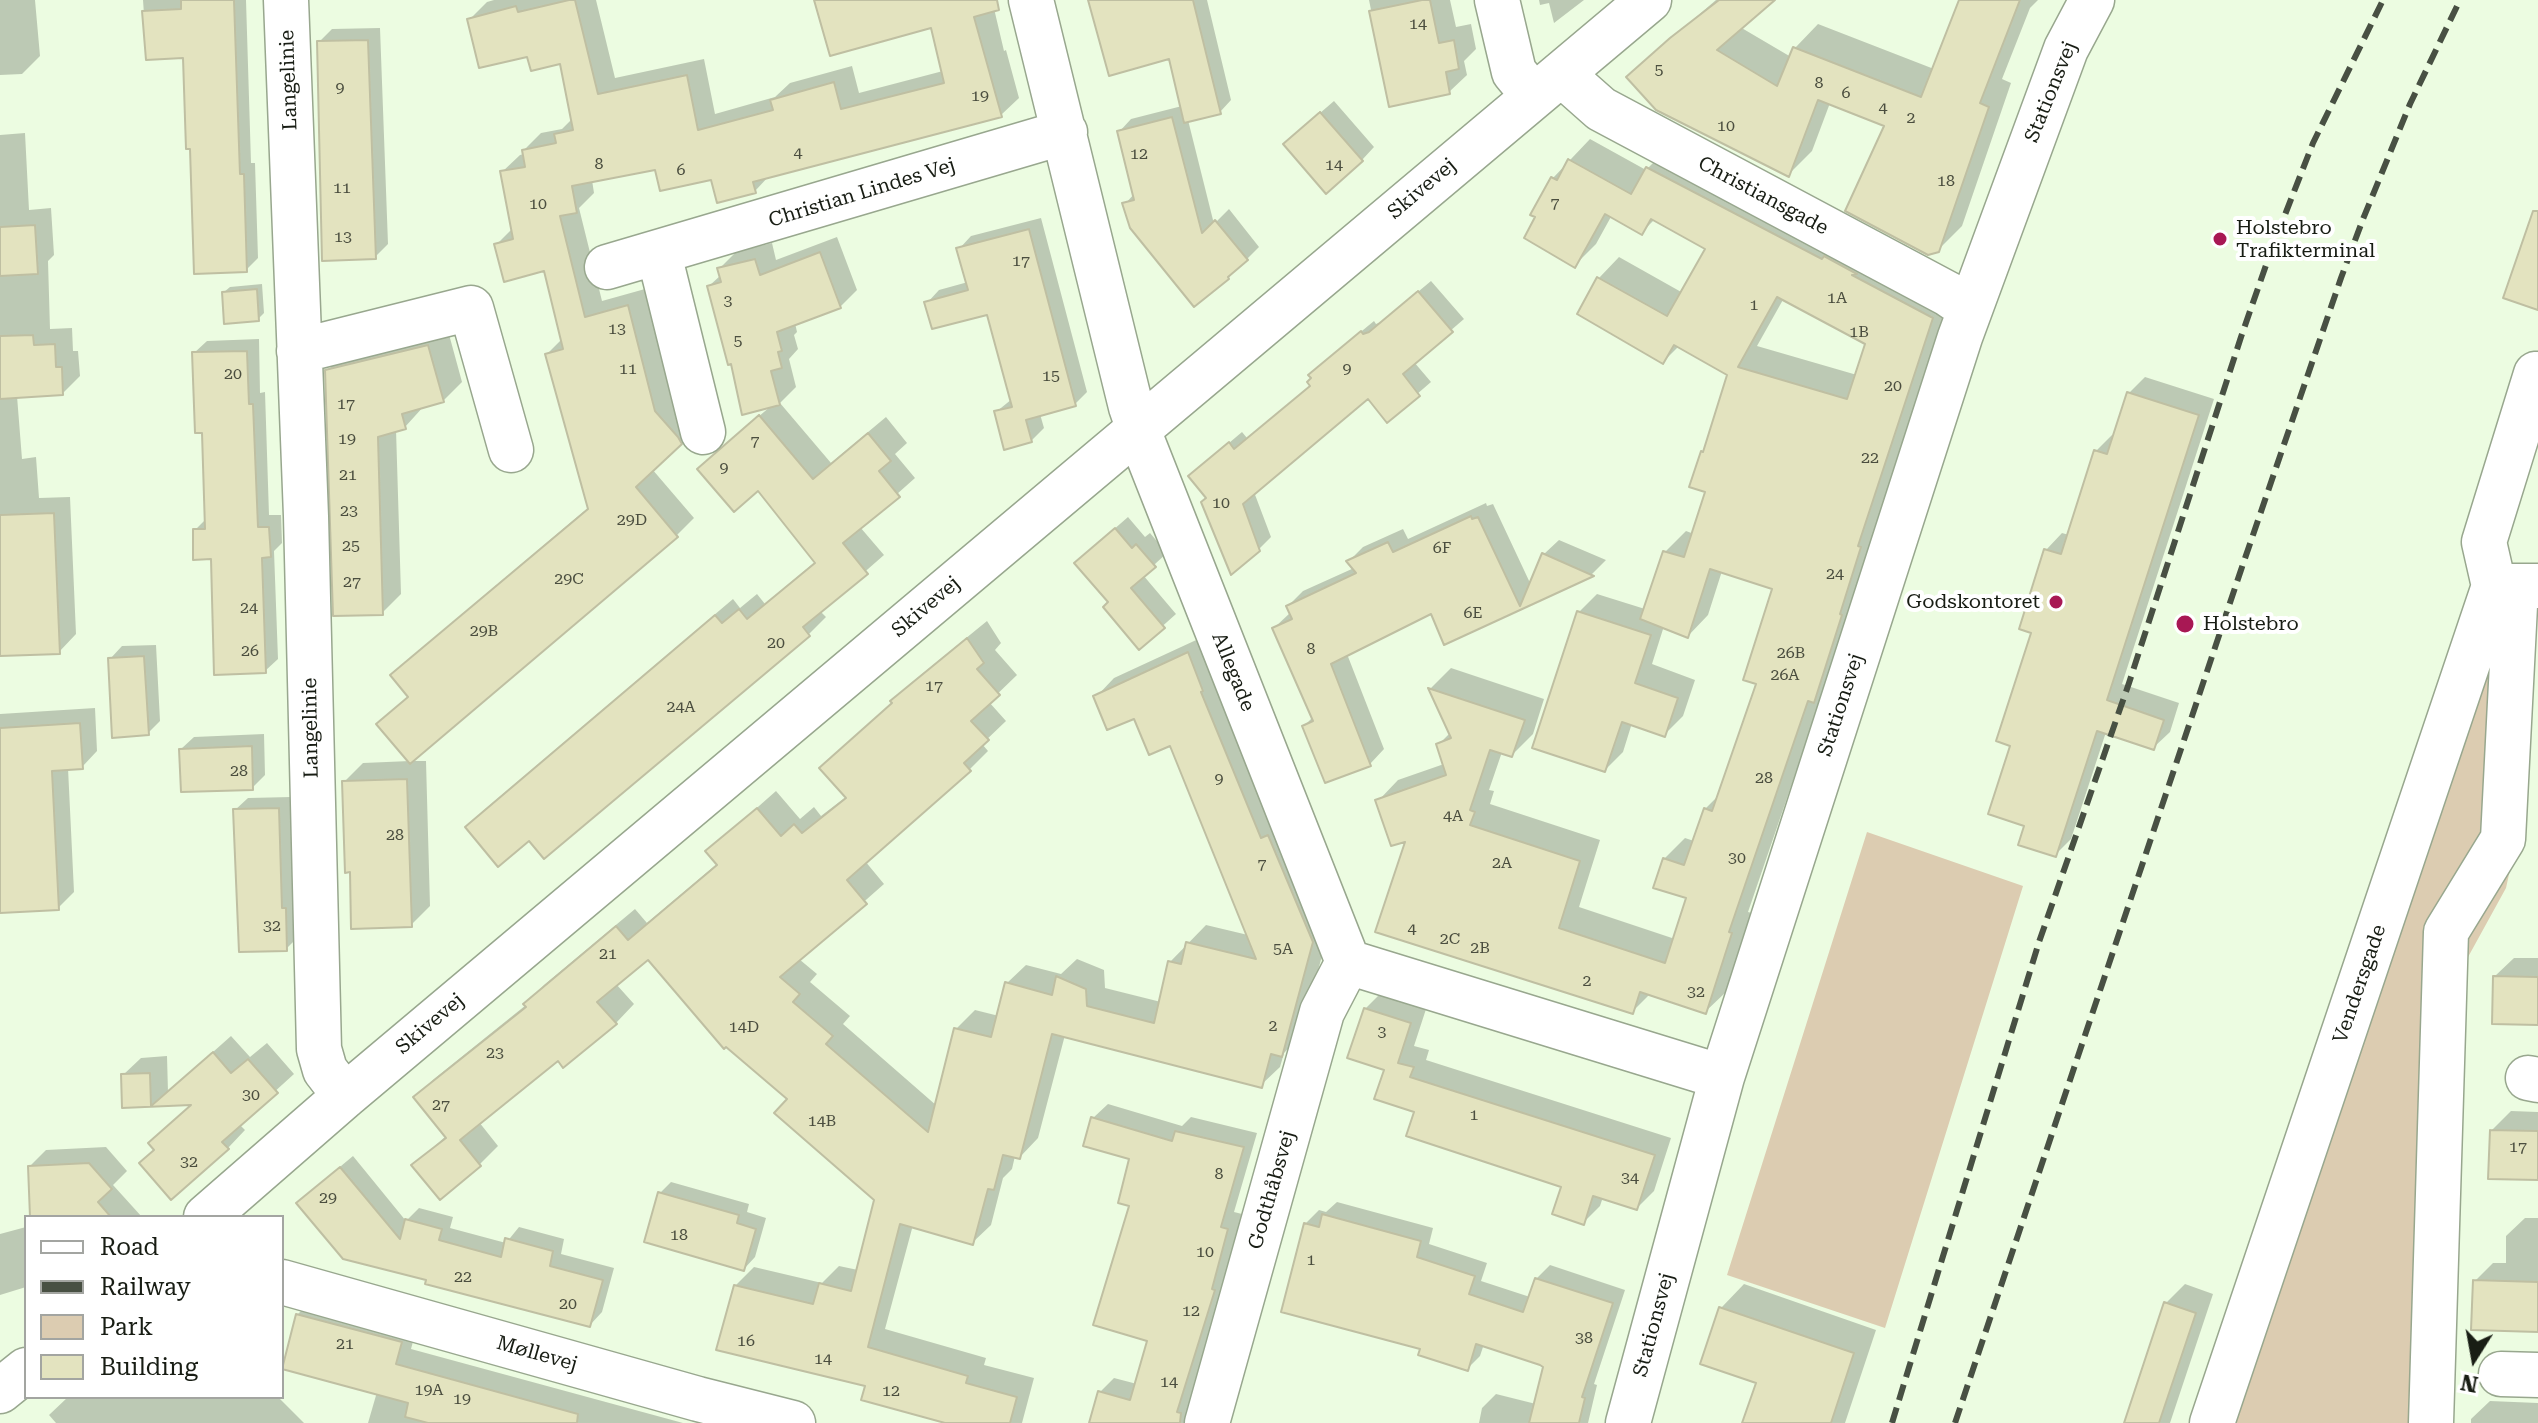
<!DOCTYPE html>
<meta charset="utf-8">
<style>
body{margin:0}
#map{position:relative;width:2538px;height:1423px;overflow:hidden;background:#ecfce1;font-family:"Roboto Serif",serif}
canvas{display:block}
.legend{position:absolute;left:24px;top:1215px;width:260px;height:184px;box-sizing:border-box;background:#fff;border:2px solid #a3a5a1;margin:0;padding:10px 14px;list-style:none;font-size:24px;color:#181d14}
.legend li{display:flex;align-items:center;gap:16px;height:40px}
.legend b{width:40px;border:2px solid #a3a5a1}
.north{position:absolute;left:2434px;top:1319px;width:80px;height:80px;-webkit-text-stroke:6px #fff;paint-order:stroke;rotate:191deg;font-size:22px;font-weight:700;line-height:32px;text-align:center;color:#181d14}
.north::after{content:'';display:block;margin:auto;width:28px;height:36px;background:#181d14;clip-path:polygon(50% 0,100% 100%,50% 72%,0 100%)}
</style>
<div id="map">
<canvas width="2538" height="1423"></canvas>
<ul class="legend">
<li><b style="height:10px;background:#fff"></b>Road</li>
<li><b style="height:10px;background:#485043"></b>Railway</li>
<li><b style="height:22px;background:#dcccb1"></b>Park</li>
<li><b style="height:22px;background:#e3e3bf"></b>Building</li>
</ul>
<div class="north">N</div>
</div>
<script>
const ctx = document.querySelector('canvas').getContext('2d');
ctx.lineJoin = 'round';
function fill(path, color) { ctx.fillStyle = color; ctx.fill(path, 'evenodd'); }
const shape = rows => new Path2D(rows.map(r => 'M' + r).join(''));
function stroke(path, color, width, dash) { ctx.strokeStyle = color; ctx.lineWidth = width; ctx.lineCap = dash ? 'butt' : 'round'; ctx.setLineDash(dash || []); ctx.stroke(path); }
function drawText(font, color, halo, rows, align = 'center') {
  ctx.font = font + ' "Roboto Serif",serif'; ctx.lineWidth = 8; ctx.setLineDash([]); ctx.textBaseline = 'middle'; ctx.strokeStyle = halo; ctx.fillStyle = color; for (const [text, x, y, turn = 0] of rows) {
    ctx.save(); ctx.translate(x, y); ctx.rotate((+turn || 0) * Math.PI / 180); ctx.textAlign = isNaN(turn) ? turn : align; if (halo) ctx.strokeText(text, 0, 0); ctx.fillText(text, 0, 0); ctx.restore();
  }
}
fill(shape([
 [2499,643,2515,847,2506,888,2462,968,2445,1423,2229,1423],
 [1867,832,2023,886,1885,1328,1727,1275]
]), '#dcccb1');
fill(shape([
 [0,0,35,0,40,56,22,74,0,75],
 [143,0,246,0,251,163,255,163,258,258,246,270,192,147,185,55,147,58],
 [494,0,596,0,615,78,704,59,715,114,775,97,790,83,852,66,859,93,943,71,933,25,816,0,992,0,1004,51,1006,50,1019,98,1001,115,770,175,755,191,712,178,657,168,592,180,594,193,579,208,602,301,645,289,698,425,652,469,694,518,677,535,410,761,426,761,430,906,411,925,352,870,344,782,363,763,410,761,396,707,409,696,392,676,410,658,589,507,547,354,562,339,546,269,496,245,513,228,502,172,520,155,524,154,524,150,541,133,562,129,573,118,562,62,528,54,470,19,487,2],
 [1090,0,1207,0,1231,100,1220,112,1188,120,1214,224,1229,209,1259,247,1228,278,1125,204,1135,193,1119,132,1131,119,1182,106,1170,56],
 [1369,0,1450,0,1456,27,1471,24,1476,49,1464,61,1467,75,1449,92,1390,104],
 [1539,0,1584,0,1554,23,1549,3,1540,5],
 [1716,0,1772,0,1740,27,1791,57,1795,48,1818,24,1934,69,1962,0,2038,0,2030,8,2002,79,2011,83,1962,226,1938,250,1887,125,1830,103,1812,151,1789,174,1653,54],
 [380,28,388,244,375,257,319,42,332,29],
 [1334,101,1374,147,1362,160,1298,132],
 [25,133,29,210,51,208,54,255,48,261,50,329,72,328,73,351,78,351,80,376,62,394,17,396,22,459,36,457,39,498,70,497,76,634,59,652,0,654,0,135],
 [1590,139,1646,170,1668,148,1953,297,1824,690,1748,912,1752,913,1726,992,1705,1012,1650,994,1632,1012,1408,839,1378,801,1398,780,1444,764,1438,745,1451,732,1431,688,1451,668,1544,699,1533,734,1512,755,1502,752,1489,790,1494,791,1490,804,1600,840,1579,907,1675,939,1689,897,1664,859,1685,838,1694,841,1705,809,1720,794,1758,683,1775,587,1722,571,1708,615,1688,636,1664,626,1652,664,1695,680,1683,716,1665,734,1632,723,1623,752,1605,770,1579,612,1597,594,1645,609,1665,552,1686,531,1694,534,1707,491,1702,452,1707,448,1730,374,1679,346,1663,362,1579,313,1599,278,1619,257,1683,293,1708,248,1655,219,1642,232,1612,215,1596,244,1575,265,1537,217,1533,214,1553,178],
 [1784,298,1867,343,1857,375,1757,346],
 [1041,218,1087,392,1075,404,1040,414,1044,428,1031,441,996,412,1012,399,988,312,927,303,939,290,968,282,959,249,971,236],
 [837,237,857,290,840,307,795,323,797,332,794,335,798,349,789,359,796,387,780,403,831,463,886,417,907,443,895,454,915,478,860,527,884,555,820,611,826,617,809,634,615,798,529,838,467,827,484,810,733,599,740,608,757,594,765,604,816,561,758,488,717,452,771,406,732,362,709,286,721,275,719,269,736,252,772,243,776,260],
 [1431,281,1464,319,1414,362,1431,382,1387,420,1368,396,1254,492,1271,537,1259,549,1190,476,1242,432,1247,438,1312,384,1323,363,1374,321,1376,324,1383,321],
 [262,284,264,313,258,319,224,292,230,287],
 [447,327,462,382,443,401,424,406,405,427,396,429,401,594,382,613,327,371,346,352],
 [259,339,260,393,265,392,269,515,281,515,282,543,274,551,278,659,265,671,213,557,195,530,207,518,204,431,194,353,207,341],
 [2145,377,2214,399,2122,684,2179,703,2170,732,2153,748,2106,732,2071,839,2055,855,2027,825,2013,745,2034,632,2021,628,2046,550,2062,533,2069,535,2096,451,2112,435,2115,436,2129,393],
 [1486,503,1487,506,1493,504,1531,585,1544,554,1559,540,1606,560,1592,574,1445,642,1432,612,1347,654,1384,749,1370,764,1304,726,1313,717,1274,628,1291,612,1288,606,1303,591,1354,568,1349,561,1363,547,1403,529,1408,539],
 [1128,517,1145,537,1150,533,1167,553,1143,575,1176,614,1139,647,1111,602,1089,551],
 [987,621,1001,643,995,650,1017,675,989,702,1006,721,982,744,988,751,970,769,865,861,884,884,799,959,817,974,810,982,850,1016,843,1024,937,1106,956,1029,975,1010,999,1016,1007,983,1026,965,1061,974,1077,959,1104,970,1105,988,1161,1002,1170,962,1206,925,1248,935,1172,743,1135,716,1096,697,1114,678,1207,635,1331,923,1300,1036,1284,1053,1280,1067,1261,1085,1065,1035,1038,1138,1020,1157,1015,1156,1012,1169,1003,1178,991,1225,972,1243,913,1225,885,1329,986,1358,984,1365,1034,1378,1022,1423,953,1423,867,1385,735,1286,754,1267,822,1283,839,1266,858,1270,876,1199,790,1099,726,1044,648,957,616,984,634,1004,616,1023,558,1058,479,1122,498,1146,480,1164,440,1197,414,1165,447,1135,415,1097,434,1079,526,1005,544,985,635,909,647,923,718,863,708,851,776,791,800,819,814,807,821,816,847,796,893,701,911,683],
 [156,645,160,721,148,733,110,659,122,646],
 [95,708,97,751,82,767,68,768,74,892,58,908,0,911,0,714],
 [264,734,265,775,252,788,181,749,194,737],
 [291,797,299,936,286,949,235,810,248,798],
 [2514,958,2538,958,2538,1023,2495,976],
 [1382,992,1427,1006,1414,1046,1429,1050,1426,1060,1671,1138,1654,1191,1637,1208,1603,1197,1600,1206,1583,1223,1563,1185,1416,1111,1386,1068,1365,1009],
 [231,1036,250,1057,267,1043,294,1074,239,1124,245,1130,228,1148,156,1149,150,1143,194,1103,124,1106,123,1075,141,1058,167,1056,168,1092],
 [1108,1104,1182,1126,1191,1117,1257,1133,1234,1212,1242,1214,1225,1275,1228,1276,1187,1409,1185,1423,1111,1423,1100,1392,1114,1378,1137,1384,1150,1340,1131,1205,1131,1157,1093,1118],
 [2511,1111,2538,1112,2538,1178,2492,1130],
 [106,1147,127,1171,113,1185,142,1217,32,1217,30,1166,46,1150],
 [353,1156,406,1221,419,1208,453,1217,450,1228,506,1243,519,1227,564,1239,561,1254,614,1268,602,1312,590,1325,428,1279,311,1191],
 [671,1182,749,1204,747,1212,766,1218,755,1257,744,1269,660,1193],
 [1337,1202,1433,1228,1429,1244,1487,1263,1481,1281,1530,1297,1536,1279,1550,1265,1625,1290,1594,1384,1597,1385,1588,1423,1479,1423,1482,1408,1496,1394,1536,1404,1546,1366,1484,1344,1480,1356,1467,1369,1422,1348,1305,1224,1319,1210,1326,1212],
 [2525,1218,2538,1218,2538,1330,2475,1281,2493,1263,2506,1263,2506,1236],
 [26,1227,26,1287,0,1295,0,1234],
 [1744,1284,1876,1330,1845,1423,1744,1423,1758,1381,1721,1308],
 [2185,1284,2213,1294,2170,1423,2126,1423,2166,1303],
 [313,1299,417,1327,411,1349,683,1423,368,1423,377,1392,297,1315],
 [68,1397,278,1397,304,1423,56,1423,49,1415],
 [2490,1401,2538,1403,2538,1423,2471,1423,2471,1419]
]), '#0003');
const building = shape([
 [181,0,234,0,240,174,244,174,247,272,194,274,190,149,186,149,183,58,146,60,142,11,181,9,181,0],
 [569,0,575,0,598,94,687,75,698,130,773,110,770,100,834,82,841,109,944,83,931,28,830,56,814,0,997,0,999,10,974,17,1002,117,753,182,756,193,717,203,711,180,660,191,655,170,572,186,577,213,560,216,585,317,628,305,655,411,678,437,682,444,636,487,678,537,410,764,376,724,408,697,390,675,588,509,545,354,563,349,544,271,504,282,494,244,513,239,500,171,525,167,522,150,556,143,554,134,573,130,560,64,531,71,527,57,479,68,467,19,516,6,518,12,569,0],
 [1088,0,1193,0,1221,114,1184,123,1169,59,1109,76,1088,0],
 [1422,0,1430,0,1439,43,1454,40,1459,69,1446,72,1450,94,1389,107,1369,11,1422,0],
 [1719,0,1775,0,1717,50,1777,86,1793,47,1921,97,1959,0,2020,0,1980,103,1989,107,1939,252,1928,255,1845,211,1884,126,1818,100,1789,177,1656,110,1626,77,1670,38,1719,0],
 [368,40,376,259,322,261,317,41,368,40],
 [1320,112,1363,161,1326,194,1283,144,1320,112],
 [1172,117,1202,233,1215,220,1248,260,1228,277,1229,279,1194,307,1130,228,1122,203,1134,200,1117,131,1172,117],
 [1568,159,1631,194,1646,167,1822,259,1824,256,1857,274,1852,275,1933,318,1858,546,1861,547,1840,614,1842,615,1814,703,1808,701,1729,932,1732,933,1706,1014,1640,992,1633,1014,1375,932,1405,842,1391,846,1375,800,1446,775,1436,744,1451,738,1428,688,1525,720,1512,757,1490,750,1470,810,1475,812,1470,825,1580,861,1559,928,1665,963,1686,898,1653,888,1663,858,1684,865,1704,808,1712,811,1756,684,1743,680,1772,589,1710,569,1688,638,1640,619,1663,551,1684,557,1705,492,1689,487,1701,451,1703,452,1727,375,1674,345,1663,364,1577,314,1597,277,1667,316,1705,249,1651,219,1642,235,1605,214,1575,268,1524,238,1535,217,1530,215,1551,177,1557,180,1568,159],
 [1777,297,1865,344,1847,399,1738,367,1777,297],
 [2533,211,2538,211,2538,310,2503,298,2533,211],
 [35,225,38,274,0,276,0,227,35,225],
 [1029,229,1076,406,1026,420,1032,442,1004,450,994,411,1012,407,987,315,932,329,924,302,968,290,956,248,1029,229],
 [820,252,841,308,777,332,782,351,778,352,782,368,771,371,780,405,742,415,731,364,728,365,707,286,721,282,717,268,755,259,760,275,820,252],
 [257,289,259,321,224,324,222,292,257,289],
 [1418,291,1453,332,1403,374,1420,396,1387,423,1368,399,1243,504,1260,551,1231,575,1201,502,1206,498,1188,476,1229,442,1234,449,1310,386,1307,382,1311,378,1308,375,1361,331,1363,334,1369,332,1418,291],
 [33,335,34,345,55,344,56,367,62,367,63,395,0,399,0,336,33,335],
 [428,345,444,402,402,414,406,429,378,437,383,615,333,616,325,370,428,345],
 [247,351,249,404,253,404,258,527,269,527,271,557,262,558,266,673,214,675,211,559,193,560,193,529,205,529,202,433,195,433,192,352,247,351],
 [2127,392,2199,415,2107,700,2164,720,2154,750,2097,731,2056,857,2018,845,2024,826,1988,814,2010,746,1996,741,2031,633,2019,629,2044,549,2061,554,2094,450,2107,454,2127,392],
 [759,415,813,479,868,433,891,461,879,471,900,497,843,543,868,574,803,627,810,636,544,859,529,841,498,867,465,827,715,615,722,623,739,609,747,619,815,563,758,491,734,512,697,469,759,415],
 [54,513,60,654,0,656,0,515,54,513],
 [1471,516,1472,519,1478,517,1520,606,1542,553,1594,576,1444,645,1431,614,1331,664,1371,766,1325,783,1302,726,1313,721,1272,628,1292,619,1286,606,1356,573,1346,561,1388,542,1393,552,1471,516],
 [1115,528,1132,548,1136,544,1156,567,1131,588,1165,628,1139,650,1103,607,1108,602,1074,563,1115,528],
 [1577,611,1651,635,1635,683,1678,698,1665,737,1622,722,1605,772,1532,748,1577,611],
 [967,638,984,663,977,669,1000,695,971,721,989,740,964,763,971,771,847,880,867,904,780,977,800,994,793,1002,833,1036,826,1044,928,1132,954,1028,991,1037,1005,982,1052,995,1056,976,1086,989,1087,1006,1154,1023,1168,961,1181,964,1186,942,1256,959,1170,746,1149,755,1134,719,1107,730,1093,696,1188,652,1203,691,1201,692,1261,838,1268,835,1313,942,1282,1057,1271,1054,1262,1088,1052,1034,1020,1159,1003,1155,994,1190,988,1189,973,1245,900,1224,868,1347,968,1376,966,1383,1017,1397,1010,1423,945,1423,861,1400,865,1386,716,1350,734,1285,813,1304,819,1283,851,1291,874,1200,774,1113,787,1099,726,1047,724,1049,648,960,597,1002,617,1024,563,1068,558,1061,460,1140,481,1166,440,1200,411,1165,446,1138,413,1097,526,1007,523,1004,616,926,628,940,717,865,705,851,757,808,781,836,794,824,802,833,846,798,819,768,892,703,890,701,967,638],
 [144,656,149,735,112,738,108,658,144,656],
 [80,723,83,769,52,771,59,910,0,913,0,728,80,723],
 [252,746,253,790,181,792,179,749,252,746],
 [407,779,412,927,351,929,350,872,345,873,342,781,407,779],
 [279,808,282,908,286,908,287,951,239,952,233,809,279,808],
 [2493,976,2538,977,2538,1025,2492,1024,2493,976],
 [1364,1008,1411,1023,1398,1063,1414,1067,1410,1077,1655,1155,1637,1210,1593,1196,1584,1225,1552,1214,1561,1187,1406,1136,1414,1112,1374,1099,1384,1070,1347,1058,1364,1008],
 [213,1052,231,1073,248,1059,278,1093,222,1142,229,1149,171,1200,139,1163,154,1150,148,1143,191,1105,122,1108,121,1074,150,1073,151,1106,213,1052],
 [1091,1117,1172,1141,1175,1131,1244,1147,1221,1227,1228,1229,1212,1289,1215,1290,1177,1412,1181,1413,1180,1423,1089,1423,1098,1391,1130,1400,1147,1341,1093,1325,1129,1206,1118,1203,1129,1159,1083,1146,1091,1117],
 [2490,1130,2538,1131,2538,1180,2488,1179,2490,1130],
 [89,1163,112,1189,98,1202,111,1217,30,1217,28,1166,89,1163],
 [340,1167,400,1239,405,1219,442,1229,439,1240,501,1257,505,1238,553,1251,550,1266,603,1280,590,1327,425,1284,426,1280,343,1259,296,1203,340,1167],
 [658,1192,739,1215,737,1223,756,1229,744,1271,644,1242,658,1192],
 [1322,1214,1421,1241,1417,1257,1475,1276,1469,1294,1523,1312,1535,1278,1613,1303,1582,1397,1585,1398,1579,1423,1529,1423,1543,1367,1540,1365,1476,1344,1468,1371,1418,1355,1420,1349,1281,1312,1304,1223,1319,1227,1322,1214],
 [2473,1280,2538,1282,2538,1332,2471,1330,2473,1280],
 [2164,1302,2196,1313,2159,1423,2124,1423,2164,1302],
 [1719,1307,1854,1353,1831,1423,1742,1423,1756,1383,1700,1364,1719,1307],
 [296,1314,402,1342,396,1364,578,1414,577,1423,428,1423,405,1417,408,1403,282,1369,296,1314]
]);
fill(building, '#e3e3bf');
stroke(building, '#bfbfa2', 2);
const minor = shape([
 [286,0,306,516,319,1049,325,1070,345,1096],
 [1031,0,1131,407,1144,445,1348,962,1722,1077],
 [1497,0,1514,72,1533,95],
 [1564,72,1575,86,1601,109,1948,294,1970,309],
 [659,254,703,432],
 [607,267,1065,132],
 [299,351,471,308,511,450],
 [2494,586,2484,542,2536,374],
 [2528,1078,2538,1080],
 [206,1217,345,1096,1649,0],
 [282,1282,698,1399,793,1423],
 [2501,1374,2538,1375],
 [0,1391,26,1370],
 [1207,1423,1322,1012,1348,962],
 [1628,1423,1722,1077,1960,337,2066,49,2092,0],
 [2212,1423,2494,586,2538,586],
 [2431,1423,2446,932,2503,839,2516,586]
]);
stroke(minor, '#98a78e', 47);
stroke(minor, '#fff', 44);
stroke(shape([
 [1892,1423,2039,942,2129,683,2241,337,2272,248,2313,143,2383,0],
 [1955,1423,2241,570,2341,278,2363,219,2410,104,2460,0]
]), '#485043', 6, [16, 8]);
for (const [x, y, r, color] of [
 [2220,239,8,"#a81854"],
 [2056,602,8,"#a81854"],
 [2185,624,10,"#a81854"]
]) { const dot = new Path2D(); dot.arc(x, y, r, 0, 2 * Math.PI); ctx.fillStyle = color; ctx.fill(dot); stroke(dot, '#fff', 3); }
drawText('16px', '#4b4e3f', null, [
 ["14",1418,24],
 ["5",1659,70],
 ["8",1819,83],
 ["9",340,88],
 ["6",1846,93],
 ["19",980,96],
 ["4",1883,108],
 ["2",1911,118],
 ["10",1726,126],
 ["4",798,153],
 ["12",1139,154],
 ["8",599,164],
 ["14",1334,165],
 ["6",681,170],
 ["18",1946,181],
 ["11",342,188],
 ["7",1555,203],
 ["10",538,204],
 ["13",343,237],
 ["17",1021,261],
 ["1A",1837,298],
 ["3",728,301],
 ["1",1754,305],
 ["13",617,329],
 ["1B",1859,332],
 ["5",738,341],
 ["11",628,369],
 ["9",1347,369],
 ["20",233,374],
 ["15",1051,376],
 ["20",1893,386],
 ["17",346,404],
 ["19",347,439],
 ["7",755,441],
 ["22",1870,458],
 ["9",724,468],
 ["21",348,475],
 ["10",1221,503],
 ["23",349,511],
 ["29D",632,520],
 ["25",351,546],
 ["6F",1442,548],
 ["24",1835,574],
 ["29C",569,579],
 ["27",352,582],
 ["24",249,608],
 ["6E",1473,613],
 ["29B",484,631],
 ["20",776,643],
 ["8",1311,649],
 ["26",250,651],
 ["26B",1791,653],
 ["26A",1785,675],
 ["17",934,686],
 ["24A",681,707],
 ["28",239,771],
 ["28",1764,778],
 ["9",1219,779],
 ["4A",1453,816],
 ["28",395,835],
 ["30",1737,858],
 ["2A",1502,863],
 ["7",1262,864],
 ["32",272,926],
 ["4",1412,929],
 ["2C",1450,939],
 ["2B",1480,948],
 ["5A",1283,949],
 ["21",608,954],
 ["2",1587,981],
 ["32",1696,992],
 ["2",1273,1026],
 ["14D",744,1027],
 ["3",1382,1032],
 ["23",495,1053],
 ["30",251,1095],
 ["27",441,1105],
 ["1",1474,1115],
 ["14B",822,1121],
 ["17",2518,1147],
 ["32",189,1162],
 ["8",1219,1174],
 ["34",1630,1178],
 ["29",328,1198],
 ["18",679,1235],
 ["10",1205,1252],
 ["1",1311,1260],
 ["22",463,1277],
 ["20",568,1304],
 ["12",1191,1311],
 ["38",1584,1338],
 ["16",746,1341],
 ["21",345,1344],
 ["14",823,1359],
 ["14",1169,1382],
 ["19A",429,1390],
 ["12",891,1391],
 ["19",462,1399]
]);
drawText('20px', '#181d14', '#fff', [
 ["Langelinie",289,80,-92],
 ["Stationsvej",2051,92,-68],
 ["Skivevej",1422,189,-40],
 ["Christian Lindes Vej",862,193,-17],
 ["Christiansgade",1763,196,28],
 ["Skivevej",926,607,-40],
 ["Allegade",1233,672,68],
 ["Stationsvej",1841,705,-72],
 ["Langelinie",311,728,-91],
 ["Vendersgade",2360,984,-71],
 ["Skivevej",430,1024,-40],
 ["Godthåbsvej",1272,1190,-74],
 ["Stationsvej",1654,1325,-75],
 ["Møllevej",537,1354,16]
]);
drawText('20px', '#181d14', '#fff', [
 ["Holstebro",2236,228],
 ["Trafikterminal",2236,251],
 ["Godskontoret",2040,602,"right"],
 ["Holstebro",2203,624]
], 'left');
</script>
